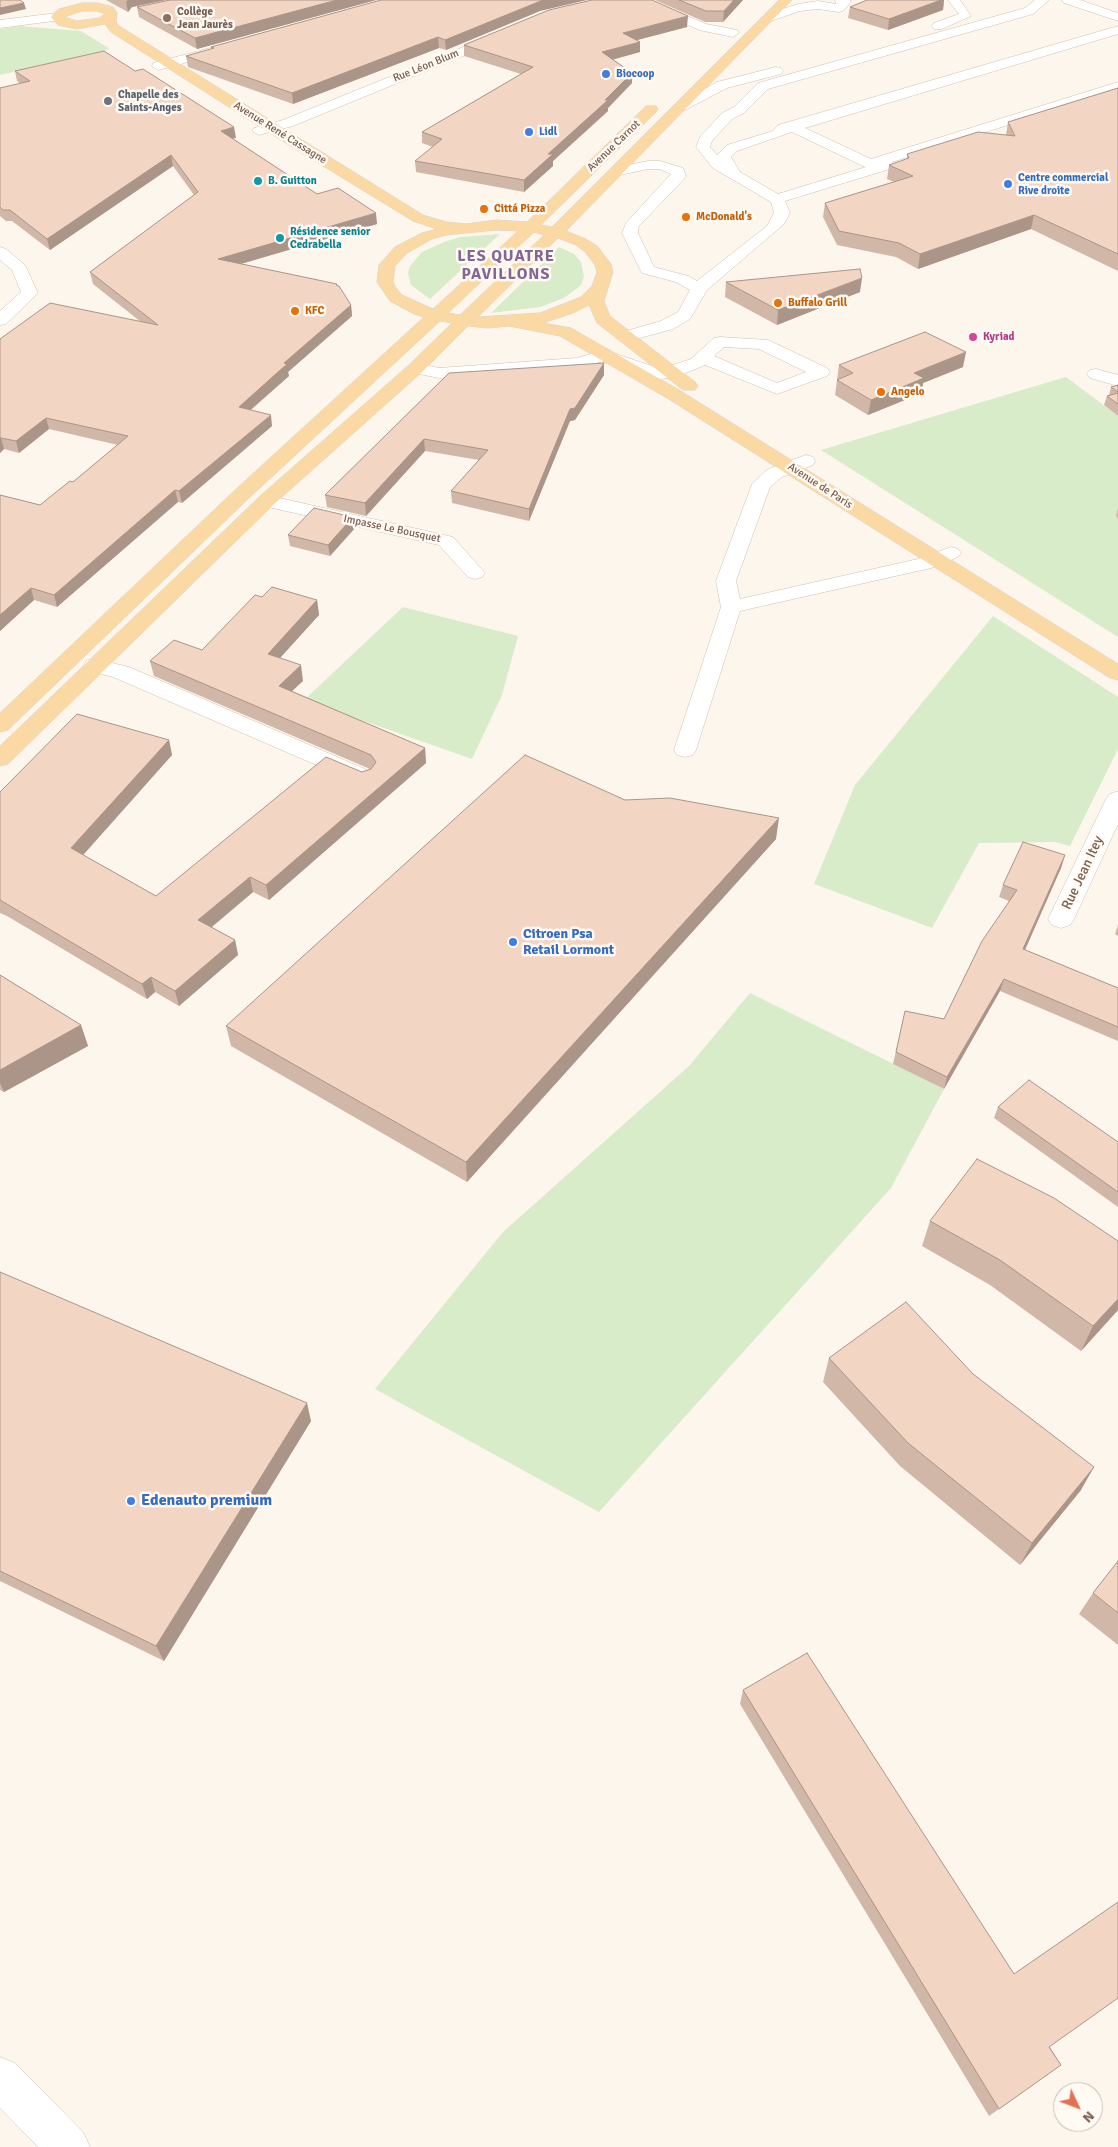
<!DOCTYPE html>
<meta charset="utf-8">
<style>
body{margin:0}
#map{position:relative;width:1118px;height:2147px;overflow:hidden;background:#fdf6ec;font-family:Signika,sans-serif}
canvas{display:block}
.north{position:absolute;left:1053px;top:2082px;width:50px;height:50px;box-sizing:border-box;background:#fffaf3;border:1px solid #cabbb1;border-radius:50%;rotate:133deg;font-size:14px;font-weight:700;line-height:20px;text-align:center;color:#7a5c4d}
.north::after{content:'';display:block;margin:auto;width:18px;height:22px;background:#e76f51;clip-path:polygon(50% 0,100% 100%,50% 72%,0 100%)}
</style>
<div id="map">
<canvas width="1118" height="2147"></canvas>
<div class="north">N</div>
</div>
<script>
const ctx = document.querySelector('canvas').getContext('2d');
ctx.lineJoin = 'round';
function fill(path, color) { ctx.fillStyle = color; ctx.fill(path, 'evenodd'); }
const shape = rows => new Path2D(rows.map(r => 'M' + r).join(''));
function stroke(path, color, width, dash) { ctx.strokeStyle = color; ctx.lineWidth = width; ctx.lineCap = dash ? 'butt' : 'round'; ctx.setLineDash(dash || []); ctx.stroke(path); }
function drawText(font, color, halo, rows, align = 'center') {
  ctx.font = font + ' Signika,sans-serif'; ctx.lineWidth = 5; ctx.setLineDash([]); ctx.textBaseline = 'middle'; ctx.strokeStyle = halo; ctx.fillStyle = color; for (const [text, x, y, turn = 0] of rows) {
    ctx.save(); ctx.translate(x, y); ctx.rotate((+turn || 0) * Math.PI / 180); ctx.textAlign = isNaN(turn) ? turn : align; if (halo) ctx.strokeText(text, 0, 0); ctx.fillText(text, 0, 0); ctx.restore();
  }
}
fill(shape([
 [19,26,81,31,110,49,0,75,0,29],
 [500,234,430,299,411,285,408,273,410,266,422,252,444,242,460,237],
 [559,247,574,254,581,262,584,277,581,285,564,298,540,307,491,313],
 [1066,377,1118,416,1118,637,821,450],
 [403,607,518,636,502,695,472,759,304,700],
 [993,616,1118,697,1118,749,1070,846,1055,842,979,843,932,928,814,884,855,785],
 [750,993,944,1089,891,1188,599,1512,375,1389,503,1232,689,1066]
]), '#d8ecc9');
const minor = shape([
 [634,0,650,0,706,24,737,30,739,33,733,37,699,30,634,0],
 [835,0,850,0,851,2,843,11,839,12,818,9,800,11,768,22,762,18,764,15,798,4,818,1,836,4,835,0],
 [948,0,960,0,971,16,942,29,934,29,932,26,934,23,959,14,948,0],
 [1035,0,1049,0,1033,14,768,89,744,113,732,119,712,141,710,147,717,155,727,145,773,131,778,125,1118,26,1118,34,805,128,871,159,1118,82,1118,90,892,162,895,165,893,168,785,201,790,213,784,224,707,290,690,319,673,329,625,342,619,341,617,337,619,333,661,321,678,312,690,290,676,282,642,273,622,233,626,223,671,174,659,169,648,169,615,176,610,175,608,172,610,169,648,161,660,161,683,168,686,176,684,179,638,227,638,233,654,267,688,276,697,281,767,226,774,213,771,202,713,168,696,147,700,137,722,113,734,107,758,83,1025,8,1035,0],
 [792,132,865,167,866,167,778,194,740,172,731,157,737,151,792,132],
 [1062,0,1080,0,1118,13,1118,21,1064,3,1062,0],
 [57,13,61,14,63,17,61,20,0,28,0,20,57,13],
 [498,33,502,34,504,37,502,40,293,126,259,135,252,131,254,128,283,120,498,33],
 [222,45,226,46,228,49,226,52,158,70,152,66,153,63,222,45],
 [776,67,781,68,783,71,781,74,727,88,685,110,675,110,673,107,717,82,776,67],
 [0,247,6,249,25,265,38,293,6,324,0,325,0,311,21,292,12,270,0,260,0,247],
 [720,337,768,340,827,368,830,372,827,376,777,394,705,365,676,377,660,379,604,361,578,368,439,378,410,372,407,368,410,364,416,363,439,368,577,358,604,350,661,369,691,359,714,338,720,337],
 [724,347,759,349,806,372,777,383,714,356,724,347],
 [1096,369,1118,375,1118,386,1090,378,1087,374,1090,370,1096,369],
 [806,455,813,457,815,461,813,465,782,477,770,487,736,581,740,599,918,559,951,547,958,549,961,553,958,557,931,568,740,611,696,750,693,755,685,757,677,755,674,750,721,607,716,581,752,484,768,469,806,455],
 [266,495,453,537,485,573,482,577,475,579,468,577,439,545,259,505,256,501,259,497,266,495],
 [95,659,129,667,365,769,369,774,365,779,357,781,349,779,113,677,87,670,84,665,87,660,95,659],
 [1118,791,1118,824,1074,919,1070,925,1061,928,1052,925,1048,919,1106,799,1110,794,1118,791],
 [0,2057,15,2063,83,2132,90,2147,38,2147,0,2108,0,2057]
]);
const major = shape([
 [779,0,792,0,566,231,586,239,597,246,611,264,613,272,604,301,610,316,695,382,698,386,695,390,683,390,597,323,589,305,573,313,543,323,571,328,679,390,1118,664,1118,680,1110,678,667,398,560,336,509,326,488,328,468,326,422,372,273,505,8,764,0,766,0,746,259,497,410,364,452,323,440,321,248,499,8,730,0,732,0,713,234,491,424,317,414,314,390,301,377,282,379,265,395,247,422,233,437,229,413,221,284,142,111,32,105,24,77,29,58,25,51,17,53,14,59,9,82,3,97,3,113,7,117,13,116,22,119,26,423,215,446,222,466,224,496,220,527,222,646,106,656,106,658,109,656,112,541,225,552,227,779,0],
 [82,11,97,11,105,14,99,18,77,21,64,17,82,11],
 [496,230,518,231,433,309,402,295,396,288,393,282,395,266,407,253,432,239,446,235,496,230],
 [534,232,544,235,460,315,448,313,534,232],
 [558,238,576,245,585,252,595,265,597,272,592,286,581,297,540,313,478,317,558,238]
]);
stroke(minor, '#d1beb0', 1);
stroke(major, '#dad1cd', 1);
fill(minor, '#fff');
fill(major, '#fbd9a5');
fill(shape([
 [106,0,166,0,132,7,128,12],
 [170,0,376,0,197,49,139,17,137,7],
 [655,0,743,0,723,22,705,22],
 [944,0,943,10,888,30,848,18,850,7],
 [540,11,446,50,439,48,293,104,188,67,186,56,211,49,211,47],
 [687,27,637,40,640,42,640,52,613,59,632,73,632,83,608,108,608,111,553,161,553,166,524,192,416,172,415,161,433,147,422,143,422,132,521,74,464,56,464,45],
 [15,71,236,138,232,138,317,194,377,224,241,264,338,286,351,305,352,316,288,372,289,376,251,410,272,426,182,503,178,502,57,607,34,600,0,631,0,495,40,505,73,482,118,445,49,429,19,453,4,449,0,453,0,339,141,322,93,284,90,272,194,195,173,166,50,250,12,221,6,221,0,216,0,88,21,84,17,81],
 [1118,88,1118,271,1031,229,918,269,896,257,837,245,823,217,825,203,894,182,887,179,889,165,907,159,907,154,1006,135,1008,122],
 [726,282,860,292,777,325,725,297],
 [839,365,963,367,923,383,922,393,868,415,835,395],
 [449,373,604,375,575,420,570,421,529,521,452,503,451,491,479,460,425,451,366,516,327,507,325,495],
 [1118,385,1118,416,1104,405,1107,396,1109,395,1111,387],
 [1118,508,1118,519,1116,516],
 [353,517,355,528,330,556,290,546,288,535],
 [262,597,317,600,319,615,280,658,303,681,292,691,425,748,426,763,269,900,253,892,212,927,235,940,238,955,179,1006,155,992,147,999,7,916,0,913,0,792,169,740,172,755,83,855,156,896,362,772,370,769,154,676,150,661,202,650],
 [625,800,776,839,467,1182,231,1046,226,1026],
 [1065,855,1061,868,1025,950,1118,988,1118,1041,1000,991,944,1089,893,1064,905,1011,944,1019,1009,901,999,897,1003,885],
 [1118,925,1118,936,1115,934],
 [0,975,81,1025,88,1046,4,1092,0,1090],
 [998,1107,1118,1142,1118,1207,994,1118],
 [930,1221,1118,1310,1081,1351,990,1285,922,1246],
 [0,1272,311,1421,164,1661,0,1581],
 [829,1358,1081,1490,1020,1565,900,1466,823,1382],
 [1118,1561,1118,1645,1079,1614,1093,1593],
 [743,1690,1050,2047,1061,2065,989,2116,740,1704]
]), '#d1b7a8');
fill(shape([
 [128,0,166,0,132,7,128,12,126,2],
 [337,0,376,0,197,49,195,38],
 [543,0,587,0,540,11,446,50,445,40],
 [734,0,743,0,723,22,724,11],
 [941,0,944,0,943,10,888,30,889,19],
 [24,3,26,9,0,15,0,8],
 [688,16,687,27,622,44,623,33],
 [438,37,439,48,293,104,292,93],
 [640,42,640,52,601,63,602,52],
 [632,73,632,83,608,108,608,111,553,161,553,166,524,192,524,180,548,154,605,100],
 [234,127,236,138,222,141,221,131],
 [171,155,173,166,50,250,47,239],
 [376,213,377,224,220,270,218,259],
 [1034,215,1031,229,918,269,920,254],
 [862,278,860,292,777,325,778,310],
 [351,305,352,316,288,372,289,376,241,418,239,407,284,363],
 [966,352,963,367,923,383,922,393,868,415,871,400,914,373],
 [604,363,604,375,575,420,570,421,529,521,529,509,570,409],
 [271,415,272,426,182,503,179,491],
 [46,418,49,429,19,453,16,441],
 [0,438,1,438,4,449,0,453],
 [424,439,425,451,366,516,365,503],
 [175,490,178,502,57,607,54,595],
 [353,517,355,528,330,556,328,545],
 [31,588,34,600,0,631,0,615],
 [317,600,319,615,270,669,268,654],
 [301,665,303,681,281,701,279,686],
 [169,740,172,755,76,863,71,848],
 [425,748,426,763,269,900,266,885],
 [779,818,776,839,467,1182,466,1162],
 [1065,855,1061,868,1020,961,1023,949],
 [250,877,253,892,202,935,198,920],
 [235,940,238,955,179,1006,175,991],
 [151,977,155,992,147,999,142,984],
 [1004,979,1000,991,944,1089,947,1077],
 [81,1025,88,1046,4,1092,0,1083,0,1070],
 [1118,1299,1118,1310,1081,1351,1093,1326],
 [307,1403,311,1421,164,1661,156,1646],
 [1094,1467,1081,1490,1020,1565,1032,1543]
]), '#aa9588');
const building = shape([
 [0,0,20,0,24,3,0,8,0,0],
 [170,0,337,0,195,38,137,7,170,0],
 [381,0,543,0,445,40,438,37,292,93,186,56,214,48,211,47,381,0],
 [592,0,652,0,688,16,623,33,640,42,602,52,632,73,605,100,608,100,548,154,553,154,524,180,415,161,442,139,422,132,533,67,464,45,549,10,592,0],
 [679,0,734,0,724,11,706,11,679,0],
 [867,0,941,0,889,19,850,7,867,0],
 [104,51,135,71,143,69,234,127,221,131,317,194,338,188,376,213,218,259,337,284,336,285,339,286,351,305,284,363,287,364,239,407,271,415,179,491,175,490,54,595,31,588,0,615,0,495,40,505,70,481,73,482,128,436,46,418,16,441,1,438,0,438,0,339,50,303,158,325,90,272,198,192,171,155,47,239,10,210,3,210,0,207,0,88,30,81,15,71,104,51],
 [1118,88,1118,254,1034,215,920,254,899,243,839,231,825,203,913,176,889,165,909,158,907,154,978,132,1015,136,1008,122,1118,88],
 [860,269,862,278,778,310,726,282,860,269],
 [925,332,966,352,914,373,924,378,871,400,837,380,853,373,839,365,925,332],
 [604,363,575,408,570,409,529,509,451,491,488,450,424,439,365,503,325,495,449,373,604,363],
 [1118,385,1118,392,1111,387,1118,385],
 [1118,393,1118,404,1107,396,1118,393],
 [314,508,353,517,328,545,288,535,314,508],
 [272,587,317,600,268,654,301,665,279,686,425,748,266,885,250,877,198,920,235,940,175,991,151,977,142,984,0,900,0,792,77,714,169,740,71,848,156,896,326,757,362,772,371,769,376,762,371,755,150,661,174,640,202,650,255,595,262,597,272,587],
 [525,755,625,800,670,798,779,818,466,1162,226,1026,525,755],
 [1023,842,1065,855,1023,949,1118,988,1118,1027,1004,979,947,1077,896,1052,905,1011,944,1019,982,941,1017,890,1003,885,1023,842],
 [0,975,81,1025,0,1070,0,975],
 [1029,1080,1118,1142,1118,1192,998,1107,1029,1080],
 [977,1159,1054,1198,1118,1241,1118,1299,1093,1326,1000,1260,930,1221,977,1159],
 [0,1272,307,1403,156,1646,0,1571,0,1272],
 [906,1302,973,1374,1094,1467,1032,1543,908,1443,829,1358,906,1302],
 [1118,1561,1118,1613,1093,1593,1118,1561],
 [807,1653,1014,1974,1118,1902,1118,1998,1049,2047,1061,2065,999,2109,743,1690,807,1653]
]);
fill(building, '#f3d5c3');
stroke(building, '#aa9588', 1);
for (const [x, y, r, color] of [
 [167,18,5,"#8d6e63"],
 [606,74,5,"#3f7fe0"],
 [108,101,5,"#6b7280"],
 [529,132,5,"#3f7fe0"],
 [258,181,5,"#0f9aa8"],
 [1008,184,5,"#3f7fe0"],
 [484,209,5,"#e8710a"],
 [686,217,5,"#e8710a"],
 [280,238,5,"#0f9aa8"],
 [778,303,5,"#e8710a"],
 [295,311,5,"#e8710a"],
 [973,337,5,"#d1479c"],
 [881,392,5,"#e8710a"],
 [513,942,5,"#3f7fe0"],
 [131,1501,5,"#3f7fe0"]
]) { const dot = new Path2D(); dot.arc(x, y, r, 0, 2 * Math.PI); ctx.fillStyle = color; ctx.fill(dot); stroke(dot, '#fffaf3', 2); }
drawText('bold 11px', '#785e54', '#fffaf3', [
 ["Collège",177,12],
 ["Jean Jaurès",177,25]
], 'left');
drawText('11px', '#7a5c4d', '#fffaf3', [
 ["Rue Léon Blum",426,66,-22],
 ["Avenue René Cassagne",280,133,32],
 ["Avenue Carnot",614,146,-44],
 ["Avenue de Paris",820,486,33],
 ["Impasse Le Bousquet",392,529,12]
]);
drawText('bold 11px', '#366cbe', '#fffaf3', [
 ["Biocoop",616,74],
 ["Lidl",539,132],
 ["Centre commercial",1018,178],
 ["Rive droite",1018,191]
], 'left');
drawText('bold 11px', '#5b616d', '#fffaf3', [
 ["Chapelle des",118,95],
 ["Saints-Anges",118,108]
], 'left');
drawText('bold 11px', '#0d838f', '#fffaf3', [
 ["B. Guitton",268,181],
 ["Résidence senior",290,232],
 ["Cedrabella",290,245]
], 'left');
drawText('bold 11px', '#c56008', '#fffaf3', [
 ["Cittá Pizza",494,209],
 ["McDonald's",696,217],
 ["Buffalo Grill",788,303],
 ["KFC",305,311],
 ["Angelo",891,392]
], 'left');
drawText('bold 11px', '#b23c85', '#fffaf3', [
 ["Kyriad",983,337]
], 'left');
drawText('14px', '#7a5c4d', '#fffaf3', [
 ["Rue Jean Itey",1083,873,-65]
]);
drawText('bold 14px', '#366cbe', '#fffaf3', [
 ["Citroen Psa",523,934],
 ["Retail Lormont",523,950]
], 'left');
ctx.letterSpacing = '1px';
drawText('bold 16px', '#846695', '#fffaf3', [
 ["LES QUATRE",506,257],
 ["PAVILLONS",506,275]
]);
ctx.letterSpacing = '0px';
drawText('bold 16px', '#366cbe', '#fffaf3', [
 ["Edenauto premium",141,1501]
], 'left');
</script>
